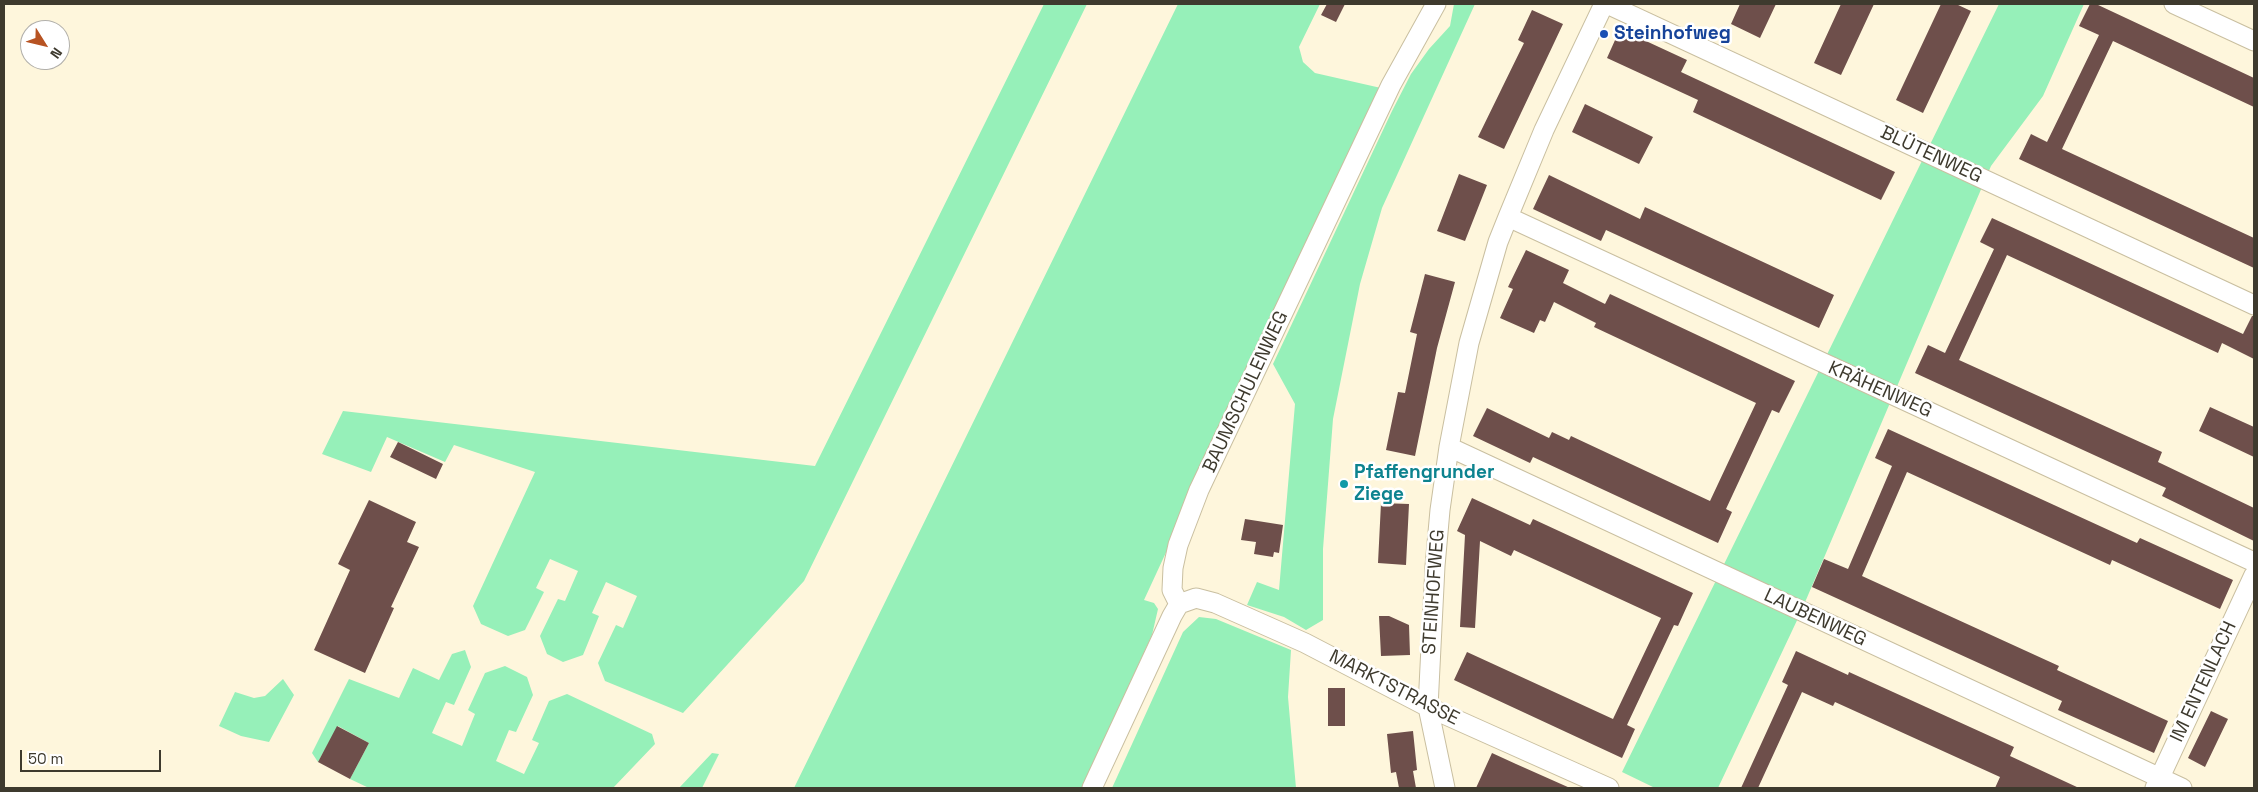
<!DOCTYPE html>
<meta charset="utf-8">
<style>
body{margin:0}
#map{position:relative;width:2258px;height:792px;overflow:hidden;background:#fef6dc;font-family:"Space Grotesk",sans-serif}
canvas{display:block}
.frame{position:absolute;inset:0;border:5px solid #3e3a2e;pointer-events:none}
.north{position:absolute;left:20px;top:20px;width:50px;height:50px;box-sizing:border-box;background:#fff;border:1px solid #b2b0ab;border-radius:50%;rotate:126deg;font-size:14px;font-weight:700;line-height:20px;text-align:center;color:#3e3a2e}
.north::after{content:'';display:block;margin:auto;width:18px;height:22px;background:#b75322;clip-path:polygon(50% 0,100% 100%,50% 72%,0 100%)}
.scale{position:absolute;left:20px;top:750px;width:141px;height:22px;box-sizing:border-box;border:2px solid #3e3a2e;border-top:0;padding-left:6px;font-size:15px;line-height:18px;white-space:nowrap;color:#3e3a2e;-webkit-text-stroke:4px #fff;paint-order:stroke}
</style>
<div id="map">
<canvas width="2258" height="792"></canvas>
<div class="frame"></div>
<div class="north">N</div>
<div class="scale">50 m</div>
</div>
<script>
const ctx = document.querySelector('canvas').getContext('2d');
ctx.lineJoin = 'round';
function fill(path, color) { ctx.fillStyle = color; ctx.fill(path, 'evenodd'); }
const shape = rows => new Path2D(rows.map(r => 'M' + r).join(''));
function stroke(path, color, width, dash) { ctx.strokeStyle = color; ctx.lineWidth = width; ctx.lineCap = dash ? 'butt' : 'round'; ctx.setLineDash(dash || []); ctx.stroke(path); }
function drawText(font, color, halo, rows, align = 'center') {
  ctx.font = font + ' "Space Grotesk",sans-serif'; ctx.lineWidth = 5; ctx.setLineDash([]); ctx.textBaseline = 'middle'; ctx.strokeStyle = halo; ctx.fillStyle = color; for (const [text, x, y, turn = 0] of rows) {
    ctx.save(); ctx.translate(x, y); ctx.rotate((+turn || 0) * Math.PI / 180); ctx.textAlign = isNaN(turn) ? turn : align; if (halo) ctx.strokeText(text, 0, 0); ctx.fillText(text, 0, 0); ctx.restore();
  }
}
fill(shape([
 [1044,4,1087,4,804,581,683,713,605,681,598,663,616,625,623,628,637,596,606,582,592,613,599,616,583,655,563,662,547,654,540,636,558,599,565,601,578,571,550,559,536,588,544,592,525,630,508,636,481,624,473,606,535,472,454,445,445,462,387,437,371,472,322,454,343,411,815,466],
 [1178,4,1320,4,1299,47,1303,62,1315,73,1381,88,1144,600,1154,603,1158,609,1152,635,1082,788,794,788],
 [1454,4,1475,4,1382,208,1360,284,1333,419,1323,549,1323,620,1306,630,1284,617,1247,605,1257,582,1279,590,1295,404,1273,364,1392,111,1411,74,1429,49,1450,26],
 [1999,4,2084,4,2043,96,1991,166,1800,614,1718,788,1655,788,1622,772],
 [1199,617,1216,619,1291,650,1288,697,1296,788,1112,788,1183,632],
 [465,650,471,667,454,705,446,702,432,733,462,746,475,714,468,710,485,673,505,666,527,677,533,695,516,732,509,730,496,761,524,774,539,743,532,740,549,701,567,694,652,734,655,744,613,788,369,788,350,779,369,743,338,726,318,762,312,753,349,679,399,698,413,668,439,680,452,654],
 [283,679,294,695,269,742,241,736,219,726,235,692,254,698,265,696],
 [712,753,719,754,702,788,679,788]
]), '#96f0b9');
fill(shape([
 [1327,4,1345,4,1336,22,1321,15],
 [1740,4,1776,4,1760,38,1731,24],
 [1841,4,1874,4,1841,75,1814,63],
 [1941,4,1956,4,1971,11,1923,113,1896,100],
 [2090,4,2096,4,2254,78,2254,107,2113,41,2062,149,2254,238,2254,268,2019,159,2031,134,2047,142,2099,35,2079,26],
 [1532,10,1563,24,1504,149,1478,137,1524,43,1518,40],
 [1620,29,1687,60,1681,72,1895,172,1881,200,1693,112,1698,100,1607,58],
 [1585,104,1653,137,1639,164,1572,132],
 [1459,174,1487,185,1465,241,1437,231],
 [1549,175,1640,219,1645,207,1834,295,1819,328,1606,230,1601,241,1533,209],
 [1992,218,2243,334,2252,316,2254,316,2254,359,2222,343,2218,353,2007,255,1959,360,2162,452,2158,462,2254,508,2254,541,2162,496,2166,488,1915,373,1928,345,1945,353,1994,249,1980,242],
 [1526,250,1569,270,1563,283,1605,304,1610,294,1795,381,1779,413,1772,410,1726,509,1732,512,1718,543,1533,457,1530,463,1473,436,1487,408,1549,438,1552,432,1569,440,1571,436,1710,501,1756,403,1594,327,1596,323,1554,302,1545,322,1540,320,1534,333,1500,318,1513,289,1508,287],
 [1425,274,1455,282,1437,348,1415,456,1386,450,1398,392,1405,393,1417,334,1410,332],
 [2210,407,2254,427,2254,457,2199,431],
 [1888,429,2137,543,2140,538,2233,580,2220,609,2112,560,2110,565,1907,472,1862,576,2059,666,2057,670,2168,721,2154,753,2058,710,2062,701,1812,587,1824,559,1848,569,1892,466,1875,458],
 [398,442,443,464,436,479,390,457],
 [1472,498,1530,525,1533,519,1693,593,1678,626,1674,625,1627,725,1635,729,1622,758,1454,680,1467,652,1613,719,1661,618,1514,550,1511,556,1480,541,1475,628,1460,627,1465,535,1457,531],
 [369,500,416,522,407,542,419,547,391,607,394,608,365,673,314,650,350,570,338,564],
 [1381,503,1409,504,1406,565,1378,563],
 [1245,519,1283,525,1279,553,1274,552,1273,557,1254,554,1256,542,1241,540],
 [1379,616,1389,616,1409,625,1410,655,1381,656],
 [1796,651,1848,675,1849,672,2014,747,2010,756,2079,788,1995,788,2000,777,1835,702,1833,706,1802,692,1758,788,1741,788,1788,685,1782,682],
 [1328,688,1345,688,1345,726,1328,726],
 [2211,711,2228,719,2205,767,2188,758],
 [337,726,369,743,350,779,318,762],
 [1413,731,1417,770,1413,771,1416,788,1399,788,1396,772,1391,773,1387,734],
 [1492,753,1516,764,1570,788,1476,788]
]), '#6e4f4b');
const minor = shape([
 [1607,4,2254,305],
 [2174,4,2254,41],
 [1508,217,2254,562],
 [1449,447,2182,788],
 [1179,604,1172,590,1173,568,1178,545,1199,490,1391,85,1436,4],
 [1092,788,1172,616,1179,604,1196,598,1215,603,1305,643,1428,707,1609,788],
 [1445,788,1428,707,1435,566,1440,510,1449,447,1469,343,1498,242,1508,217,1544,130,1604,4],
 [2155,788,2254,575]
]);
stroke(minor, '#c9bfa0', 21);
stroke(minor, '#fff', 19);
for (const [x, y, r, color] of [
 [1604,34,5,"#1a4fb4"],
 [1344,484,5,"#0f9aa8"]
]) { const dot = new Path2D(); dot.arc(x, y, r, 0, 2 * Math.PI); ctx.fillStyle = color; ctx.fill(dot); stroke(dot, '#fff', 2); }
drawText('bold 19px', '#164399', '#fff', [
 ["Steinhofweg",1614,34]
], 'left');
drawText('19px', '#3e3a2e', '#fff', [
 ["BLÜTENWEG",1931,155,25],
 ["KRÄHENWEG",1880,390,24],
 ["BAUMSCHULENWEG",1246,392,-65],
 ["STEINHOFWEG",1434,592,-86],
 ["LAUBENWEG",1815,618,25],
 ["IM ENTENLACH",2204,682,-65],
 ["MARKTSTRASSE",1394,688,27]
]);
drawText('bold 19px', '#0d838f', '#fff', [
 ["Pfaffengrunder",1354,473],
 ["Ziege",1354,495]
], 'left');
</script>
